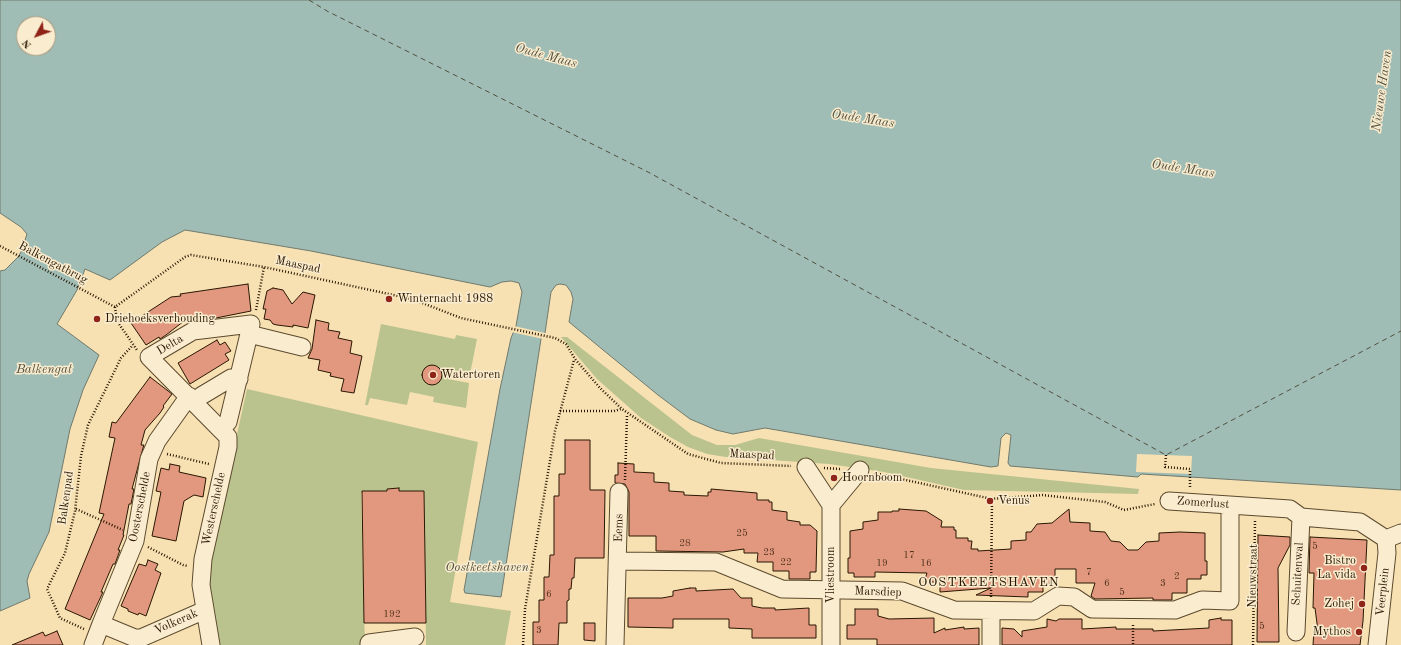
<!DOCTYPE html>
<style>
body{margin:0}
#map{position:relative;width:1401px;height:645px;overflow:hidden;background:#f7e1b3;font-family:"Old Standard TT",serif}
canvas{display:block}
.north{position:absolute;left:16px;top:16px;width:40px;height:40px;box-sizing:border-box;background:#faecce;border:1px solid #a6977c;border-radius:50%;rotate:229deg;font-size:11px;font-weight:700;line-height:16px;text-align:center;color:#291702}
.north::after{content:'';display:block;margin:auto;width:14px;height:18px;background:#8f2418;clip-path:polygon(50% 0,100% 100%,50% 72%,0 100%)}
</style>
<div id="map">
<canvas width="1401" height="645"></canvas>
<div class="north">N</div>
</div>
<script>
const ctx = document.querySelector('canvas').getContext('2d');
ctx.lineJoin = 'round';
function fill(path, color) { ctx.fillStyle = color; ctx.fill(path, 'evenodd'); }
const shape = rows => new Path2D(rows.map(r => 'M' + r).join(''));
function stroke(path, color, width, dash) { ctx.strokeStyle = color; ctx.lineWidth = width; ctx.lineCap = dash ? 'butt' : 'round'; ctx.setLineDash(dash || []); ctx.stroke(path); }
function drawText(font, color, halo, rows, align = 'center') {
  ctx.font = font + ' "Old Standard TT",serif'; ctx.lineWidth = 3; ctx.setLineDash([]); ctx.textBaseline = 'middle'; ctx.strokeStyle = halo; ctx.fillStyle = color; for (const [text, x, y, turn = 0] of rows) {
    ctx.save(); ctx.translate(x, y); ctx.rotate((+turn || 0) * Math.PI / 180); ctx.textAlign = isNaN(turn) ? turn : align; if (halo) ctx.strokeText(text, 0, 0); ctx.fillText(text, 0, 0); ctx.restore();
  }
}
fill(shape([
 [381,324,455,339,456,335,477,339,469,379,449,375,448,379,469,383,466,408,433,402,434,397,410,392,407,405,370,398,368,405,365,405],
 [561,337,567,337,692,435,717,445,735,445,759,438,931,468,1139,489,1138,494,964,490,884,472,829,464,726,457,707,454,688,447,670,437,641,418,597,379],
 [247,389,478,442,450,602,511,611,505,645,426,645,424,491,361,493,365,645,218,645,210,607,208,565]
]), '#bac38e');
const water = shape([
 [0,0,1401,0,1401,490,1141,474,1138,477,1010,466,1008,463,1011,435,1006,433,1001,438,998,466,991,467,765,428,733,434,716,430,690,419,658,395,569,322,573,299,571,292,566,285,560,284,556,285,551,292,545,333,541,339,501,597,465,593,464,590,500,389,511,338,516,326,522,292,519,283,511,281,502,282,490,287,311,251,185,230,162,242,110,280,85,269,77,290,57,324,99,355,83,390,70,429,49,532,29,574,27,581,30,598,0,611,0,271,5,270,18,257,21,252,27,234,21,227,0,213,0,0],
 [24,24,48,24,48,48,24,48,24,24]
]);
fill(water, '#9fbcb5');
stroke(water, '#707a6d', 1);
fill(shape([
 [514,326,545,333,547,333,543,339,511,332],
 [1137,454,1192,456,1191,474,1136,472]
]), '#f7e1b3');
stroke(shape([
 [309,0,327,11,648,172,1166,455,1401,331]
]), '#525141', 1, [5, 4]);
const building = shape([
 [248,284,251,311,216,318,184,321,166,335,160,339,159,337,146,345,131,323,171,297,181,296,180,294,248,284],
 [273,288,283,290,292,304,303,292,315,295,308,328,293,325,293,327,277,325,273,324,270,320,264,319,266,309,263,309,267,291,273,288],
 [316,320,329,323,328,330,340,332,338,338,352,341,350,353,362,356,354,393,341,391,344,379,330,376,331,373,318,370,320,360,308,358,312,349,316,320],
 [217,340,220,345,225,342,231,351,225,354,229,360,190,384,178,363,217,340],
 '422 375a10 10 0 1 1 20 0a10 10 0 1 1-20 0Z',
 [150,377,172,394,163,406,164,407,160,413,145,430,141,445,144,445,143,448,132,489,134,489,131,504,129,504,123,535,124,535,118,550,120,550,115,564,113,564,101,592,103,592,90,620,65,609,104,514,99,513,115,438,109,437,112,422,116,423,150,377],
 [565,440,590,440,590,490,605,490,604,558,575,558,574,578,572,578,571,589,569,589,569,600,567,601,567,623,559,623,558,645,533,645,533,622,539,622,539,600,544,600,544,577,549,577,550,555,554,555,554,496,559,496,559,474,565,474,565,440],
 [618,463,634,464,634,472,654,473,654,482,669,483,669,491,684,492,684,495,708,496,708,492,711,492,711,489,757,493,757,500,769,500,769,502,772,502,772,510,787,512,787,520,800,522,800,525,810,525,817,531,816,572,810,572,810,579,789,579,789,571,773,571,773,562,757,562,758,553,744,553,744,549,723,552,656,551,656,536,629,536,629,492,625,484,615,483,615,475,618,475,618,463],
 [170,464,180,466,179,472,206,478,203,497,194,495,184,501,176,541,152,536,161,492,156,491,161,468,169,470,170,464],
 [399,488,399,491,424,491,426,623,364,623,362,491,387,491,387,489,399,488],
 [899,509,926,511,942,521,941,527,954,527,954,530,956,530,956,538,968,538,968,541,972,541,971,549,978,549,978,551,1011,549,1011,541,1026,540,1026,532,1031,532,1037,524,1052,523,1069,509,1070,522,1090,523,1090,531,1105,532,1111,541,1120,542,1128,550,1138,550,1146,542,1159,541,1159,533,1180,532,1205,533,1205,561,1207,561,1207,575,1201,575,1201,579,1187,579,1187,593,1172,593,1172,600,1153,600,1153,598,1095,599,1091,596,1095,583,1076,583,1076,569,1055,569,1055,583,1043,583,1043,592,1028,592,1028,597,976,595,991,588,940,592,940,582,924,582,927,573,875,572,875,577,854,577,854,573,848,573,848,558,850,558,850,531,863,529,863,522,878,520,878,512,892,512,892,511,899,511,899,509],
 [1258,535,1290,537,1290,545,1278,568,1279,642,1257,642,1258,535],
 [1310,537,1367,540,1363,621,1360,645,1313,645,1314,631,1318,631,1315,608,1313,608,1314,573,1309,573,1310,537],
 [148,560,158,564,155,570,161,573,146,616,139,613,138,615,128,611,128,609,121,606,139,564,146,566,148,560],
 [690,588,696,588,696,591,733,589,741,598,752,598,752,606,762,608,775,608,775,610,809,608,809,625,816,625,816,638,752,638,752,629,729,628,729,619,673,619,673,628,628,627,628,598,662,598,673,596,673,591,690,588],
 [855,609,878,609,878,616,889,619,934,618,934,633,945,628,945,630,964,627,964,629,979,628,979,645,877,645,877,639,847,639,847,625,855,625,855,609],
 [1221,618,1221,620,1232,620,1232,645,1002,645,1002,628,1014,629,1022,637,1022,631,1047,627,1047,619,1056,621,1059,619,1082,619,1082,629,1116,627,1116,629,1153,629,1153,631,1209,628,1209,620,1221,618],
 [584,623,595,623,595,641,584,640,584,623],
 [57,631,63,645,12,645,43,632,45,636,57,631]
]);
fill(building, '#e2987e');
stroke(building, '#291702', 1);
const minor = shape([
 [201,396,231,378,239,379],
 [221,430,149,357,193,331,251,324,249,334,302,347],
 [806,467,831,505],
 [1169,501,1290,509,1301,517,1360,522,1386,539],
 [1386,539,1401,533],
 [618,561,716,562,782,589,902,591,954,610,1034,611,1058,596,1074,597,1092,609,1175,610,1202,600,1230,601,1230,505],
 [101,624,135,541,149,459,157,441,189,396],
 [1296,632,1301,517],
 [93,645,101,624,135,638,141,638,205,610],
 [211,645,201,585,203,559,228,447,228,437,221,430,228,422,249,334],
 [369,645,369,643,415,637],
 [615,645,619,492],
 [831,645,831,505,860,470],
 [991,645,991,611],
 [1377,645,1387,553,1386,539]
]);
stroke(minor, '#5c4a2e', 19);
stroke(shape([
 [0,246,115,307,185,257,191,255,264,267,412,299,461,318,555,338,566,344,575,359,600,388,622,409,688,454,721,463,791,466],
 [115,307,117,321,137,350],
 [256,310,264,267],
 [560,411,614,411,621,409],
 [167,454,209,464],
 [1166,455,1165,467,1190,469,1190,488],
 [824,468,841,469],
 [874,473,992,499,1042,495,1105,502,1124,510,1155,504],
 [625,480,627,415],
 [76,509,123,530],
 [148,547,183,565,188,566],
 [991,597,992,499],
 [1133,625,1133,645],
 [84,629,60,618,47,589,65,553,75,511,81,456,88,425,121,358,133,345],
 [523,645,525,609,555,431,574,360],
 [1253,645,1255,521]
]), '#291702', 2.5, [1, 2]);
stroke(minor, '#faecce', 17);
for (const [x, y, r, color] of [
 [389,299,4,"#8f2418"],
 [97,319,4,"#8f2418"],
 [433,375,4,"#8f2418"],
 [834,478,4,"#8f2418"],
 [990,501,4,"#8f2418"],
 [1364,568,4,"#8f2418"],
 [1362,604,4,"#8f2418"],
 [1359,632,4,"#8f2418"]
]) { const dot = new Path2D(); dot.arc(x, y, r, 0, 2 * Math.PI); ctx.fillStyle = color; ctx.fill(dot); stroke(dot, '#faecce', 1.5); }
drawText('10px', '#573721', null, [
 ["25",742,533],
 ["28",685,543],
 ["5",1315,546],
 ["23",769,552],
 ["17",909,555],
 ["22",786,562],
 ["19",882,563],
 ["16",926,563],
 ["7",1089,572],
 ["2",1177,576],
 ["6",1107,583],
 ["3",1163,583],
 ["5",1122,592],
 ["6",549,594],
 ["192",392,614],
 ["5",1262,626],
 ["3",539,630]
]);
drawText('12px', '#291702', '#faecce', [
 ["Balkengatbrug",53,263,28],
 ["Maaspad",298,265,12],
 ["Delta",170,345,-31],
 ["Maaspad",752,455,3],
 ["Balkenpad",66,498,-82],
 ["Zomerlust",1203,503,4],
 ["Oosterschelde",140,507,-79],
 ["Westerschelde",214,509,-78],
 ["Eems",619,528,-89],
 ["Schuitenwal",1298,574,-87],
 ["Vliestroom",831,575,-90],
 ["Nieuwstraat",1253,576,-89],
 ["Marsdiep",878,592,2],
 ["Veerplein",1383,592,-84],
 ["Volkerak",176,622,-24]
]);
drawText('12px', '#291702', '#faecce', [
 ["Winternacht 1988",397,299],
 ["Driehoeksverhouding",105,319],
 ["Watertoren",441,375],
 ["Hoornboom",842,478],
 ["Venus",998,501],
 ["Bistro",1356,561,"right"],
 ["La vida",1356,575,"right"],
 ["Zohej",1354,604,"right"],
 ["Mythos",1351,632,"right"]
], 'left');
drawText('italic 13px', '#525141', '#faecce', [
 ["Oude Maas",546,56,15],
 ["Nieuwe Haven",1382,91,-82],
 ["Oude Maas",863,119,9],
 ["Oude Maas",1183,169,9],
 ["Balkengat",44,370],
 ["Oostkeetshaven",487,568]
]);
ctx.letterSpacing = '1px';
drawText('13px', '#291702', '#faecce', [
 ["OOSTKEETSHAVEN",989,583]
]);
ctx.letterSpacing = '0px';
</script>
